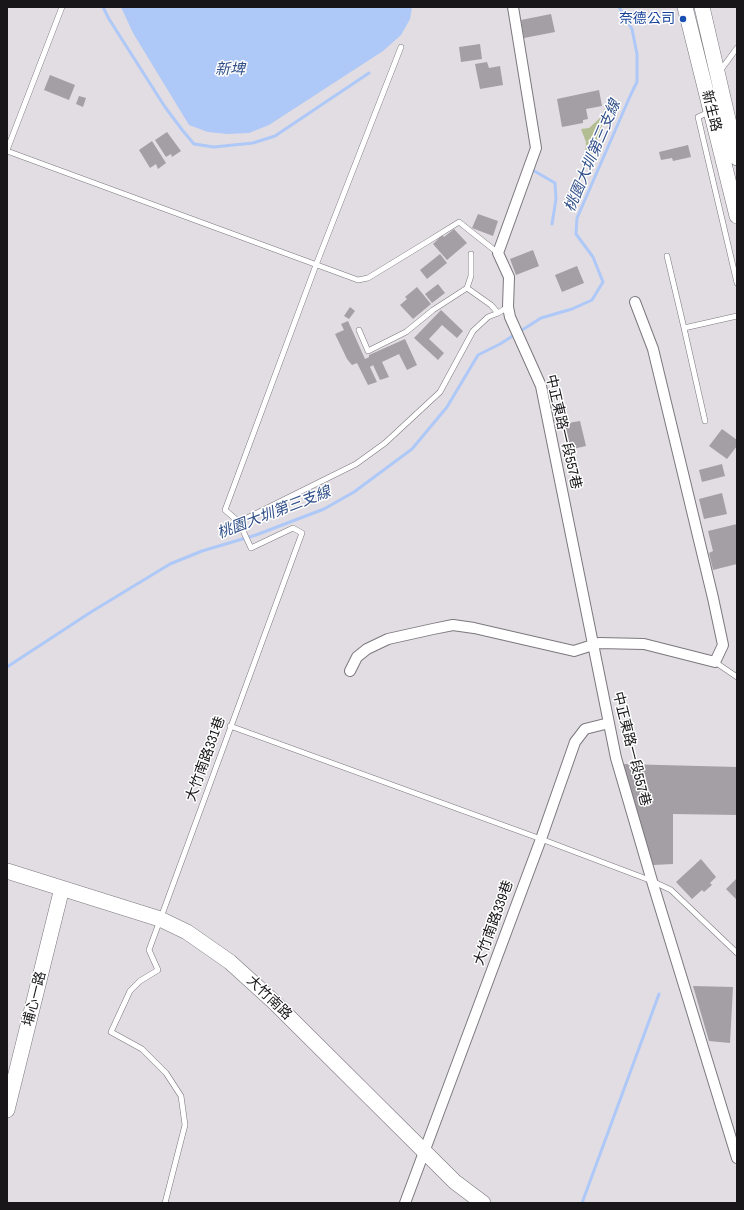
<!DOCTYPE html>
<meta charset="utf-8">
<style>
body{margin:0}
#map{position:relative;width:744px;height:1210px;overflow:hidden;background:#e1dde3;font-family:"Archivo Narrow",sans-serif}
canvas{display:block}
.frame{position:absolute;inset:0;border:8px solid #181618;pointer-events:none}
</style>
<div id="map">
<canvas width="744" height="1210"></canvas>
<div class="frame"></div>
</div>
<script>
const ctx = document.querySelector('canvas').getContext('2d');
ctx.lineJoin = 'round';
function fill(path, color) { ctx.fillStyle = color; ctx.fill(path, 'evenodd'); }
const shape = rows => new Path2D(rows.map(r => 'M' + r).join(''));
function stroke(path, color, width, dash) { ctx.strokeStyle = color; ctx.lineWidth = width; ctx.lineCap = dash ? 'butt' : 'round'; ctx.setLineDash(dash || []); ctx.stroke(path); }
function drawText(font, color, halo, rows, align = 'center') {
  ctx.font = font + ' "Archivo Narrow","Noto Sans TC",sans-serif'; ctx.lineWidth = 3; ctx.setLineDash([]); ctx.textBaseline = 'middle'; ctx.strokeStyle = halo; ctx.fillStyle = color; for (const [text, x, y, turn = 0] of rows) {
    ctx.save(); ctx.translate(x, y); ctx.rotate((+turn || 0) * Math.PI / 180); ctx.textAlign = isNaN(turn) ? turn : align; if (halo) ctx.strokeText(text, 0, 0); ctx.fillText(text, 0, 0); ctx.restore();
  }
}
fill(shape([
 [605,108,607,111,591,158,587,163,585,159,586,142,581,129,589,128,600,118]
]), '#b3bd92');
fill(shape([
 [121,7,412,7,410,19,401,35,383,51,269,125,249,133,227,134,208,132,189,125,133,33]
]), '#aec8f7');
stroke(shape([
 [103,7,109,19,165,107,183,131,194,144,214,147,253,143,275,136,369,73],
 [531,169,555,183,556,199,552,224],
 [7,667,91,612,170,564,202,551,256,535,324,509,354,492,412,449,447,407,478,355,500,344,541,318,572,309,592,300,603,282,593,257,576,234,577,218,631,94,637,82,637,54,632,29,619,7],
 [582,1203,659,994]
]), '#aec8f7', 3);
fill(shape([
 [551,14,555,32,524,38,521,20],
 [480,44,482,59,461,62,459,47],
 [487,62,489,68,500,66,503,85,480,89,475,64],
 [50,75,75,85,69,100,44,90],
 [599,90,602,106,586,109,588,119,583,120,583,123,562,127,557,99],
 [79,96,86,98,83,107,76,104],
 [167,132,181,151,172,157,171,154,166,157,155,140],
 [152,141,166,163,158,169,156,164,150,168,139,150],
 [688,145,691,157,673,161,672,158,661,160,659,152],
 [478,214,498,221,493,236,472,228],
 [454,229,467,243,447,260,433,244,442,235,444,237],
 [533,250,539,266,516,275,510,259],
 [440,254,447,263,427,279,420,270],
 [577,266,584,283,562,292,555,275],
 [438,284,445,293,432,303,425,294],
 [417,287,431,304,413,319,400,305,407,299,405,297],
 [350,307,355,311,349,319,344,316],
 [441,310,463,331,457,338,442,325,429,339,444,353,438,360,414,338],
 [348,321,365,359,369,357,369,355,405,339,417,365,407,370,399,354,382,362,389,377,380,380,373,365,370,367,377,382,368,385,357,363,352,365,347,359,335,334,344,330,341,324],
 [580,421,586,446,568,450,562,424],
 [722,429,737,440,737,446,727,459,709,446],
 [722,464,725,476,702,482,699,470],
 [722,493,727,514,704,519,699,499],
 [737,524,737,564,713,570,709,553,713,551,708,531],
 [623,764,737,767,737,815,673,814,673,864,653,865],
 [701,859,716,877,710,883,712,885,704,892,702,890,692,899,676,882],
 [737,878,737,900,726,889],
 [693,986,733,987,730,1043,709,1041]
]), '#a39fa5');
const lane = shape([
 [401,47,316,265,225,510,239,522,356,464,385,443,440,392,473,331,488,317,498,313,508,307],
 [720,71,737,48],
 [709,112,698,117,737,283],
 [7,150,62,7],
 [7,151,358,280,368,278,427,242,459,222,498,253],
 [471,254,471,276,467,288,491,305,498,313],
 [667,256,684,328,737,316],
 [684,328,705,421],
 [359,330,368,351,406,332,433,310,467,288],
 [715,662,737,677],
 [230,726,541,839,652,881,671,890,737,953],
 [165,1203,185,1125,181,1096,166,1073,142,1049,111,1032,130,991,140,981,158,970,149,950,302,533,293,528,251,548,239,522]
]);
const street = shape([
 [513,7,536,148,498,253,509,277,508,307,510,317,541,386,616,758,652,881,737,1158],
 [350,671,357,657,367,649,388,639,433,629,453,625,474,628,574,651,599,643,644,644,715,662,723,645,713,598,653,349,635,302],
 [405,1203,541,839,575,742,585,729,609,723]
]);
const secondary = shape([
 [685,7,737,216],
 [702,7,737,158],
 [7,871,160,919,187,932,230,962,274,1002,455,1182,483,1203],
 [7,1110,62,888]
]);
stroke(lane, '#7c787e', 6);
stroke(street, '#7c787e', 12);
stroke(secondary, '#7c787e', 16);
stroke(lane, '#fff', 5);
stroke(street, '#fff', 10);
stroke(secondary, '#fff', 15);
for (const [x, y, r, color] of [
 [683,19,4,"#1a4fb4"]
]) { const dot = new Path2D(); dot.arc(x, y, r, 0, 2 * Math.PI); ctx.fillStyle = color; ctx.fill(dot); stroke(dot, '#fff', 1.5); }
drawText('14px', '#164399', '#fff', [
 ["奈德公司",675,19]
], 'right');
drawText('14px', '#181618', '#fff', [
 ["新生路",711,111,76],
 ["中正東路一段557巷",563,432,77],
 ["中正東路一段557巷",631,749,76],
 ["大竹南路331巷",206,759,-70],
 ["大竹南路339巷",494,923,-70],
 ["大竹南路",269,998,44],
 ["埔心一路",35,999,-76]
]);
drawText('italic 15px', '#31508a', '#fff', [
 ["新埤",230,70],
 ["桃園大圳第三支線",593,156,-67],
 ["桃園大圳第三支線",274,513,-21]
]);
</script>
